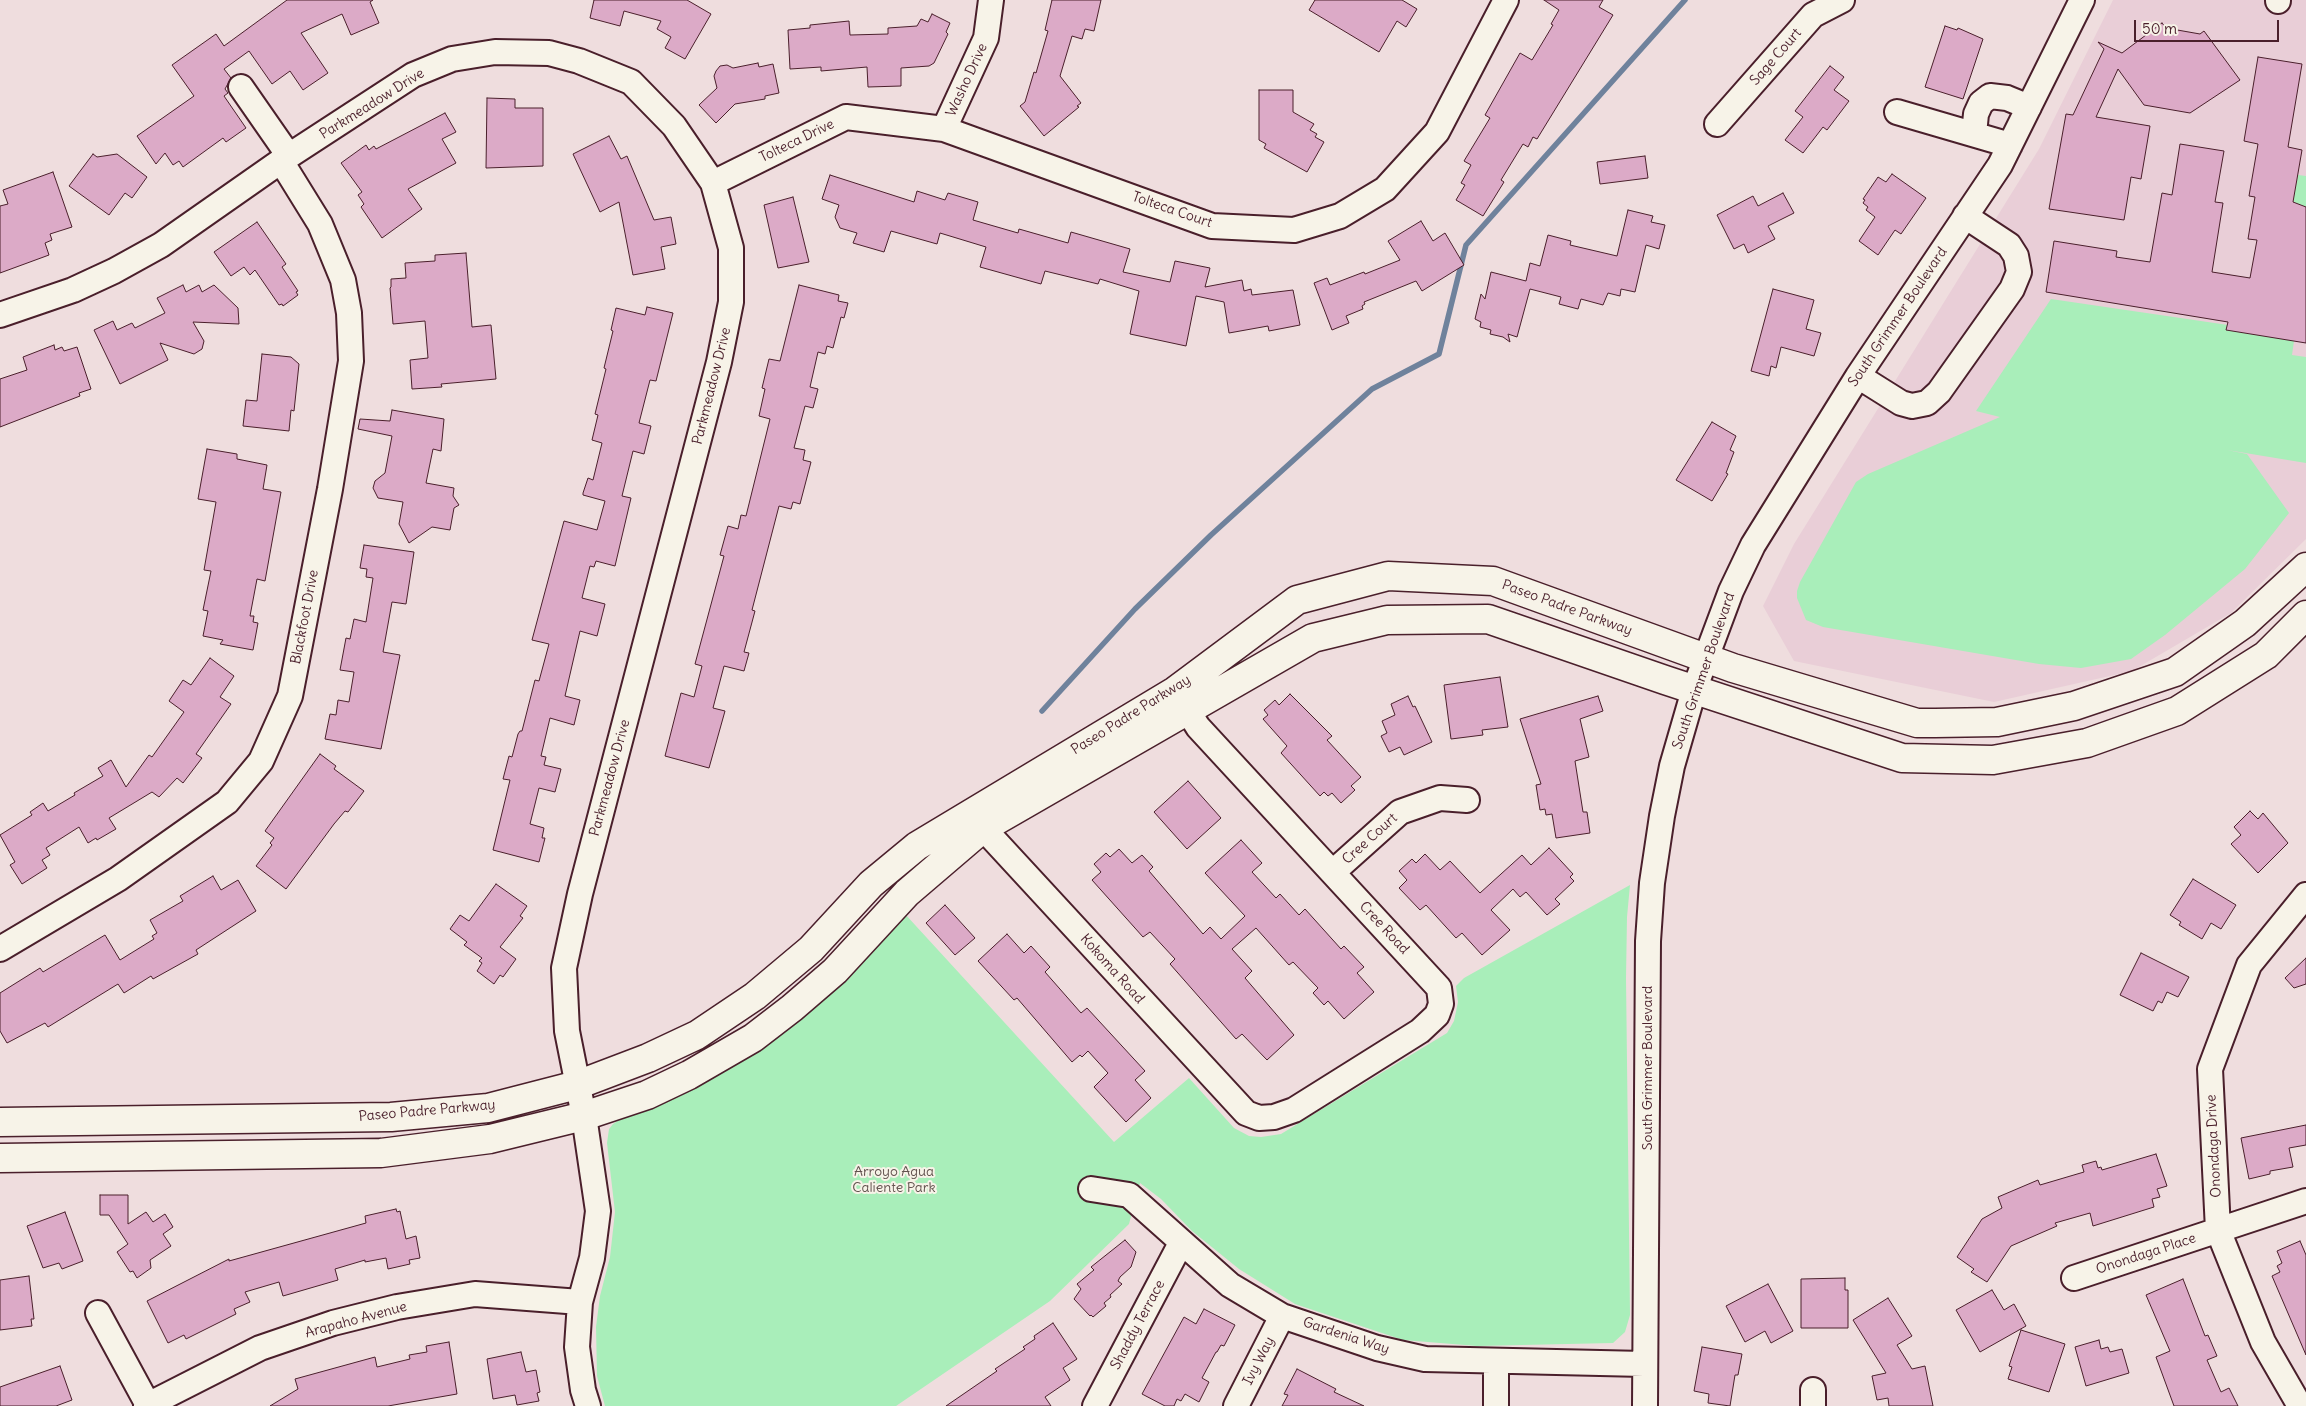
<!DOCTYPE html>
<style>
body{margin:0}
#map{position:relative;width:2306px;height:1406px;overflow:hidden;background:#efddde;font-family:Delius,sans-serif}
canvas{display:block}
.scale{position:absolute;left:2134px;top:20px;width:145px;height:22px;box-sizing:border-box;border:2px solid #4a1f2b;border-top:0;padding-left:6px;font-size:15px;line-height:18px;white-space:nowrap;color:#4a1f2b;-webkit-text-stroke:4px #f7f3e8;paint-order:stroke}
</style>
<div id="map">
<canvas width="2306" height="1406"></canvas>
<div class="scale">50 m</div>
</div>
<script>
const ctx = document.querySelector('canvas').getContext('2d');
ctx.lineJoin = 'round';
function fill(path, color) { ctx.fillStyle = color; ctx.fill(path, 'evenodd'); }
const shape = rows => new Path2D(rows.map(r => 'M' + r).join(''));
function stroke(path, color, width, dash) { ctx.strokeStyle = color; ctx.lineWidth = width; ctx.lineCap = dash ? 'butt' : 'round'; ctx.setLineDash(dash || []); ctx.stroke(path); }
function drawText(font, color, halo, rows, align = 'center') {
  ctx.font = font + ' Delius,sans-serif'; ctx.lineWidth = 4; ctx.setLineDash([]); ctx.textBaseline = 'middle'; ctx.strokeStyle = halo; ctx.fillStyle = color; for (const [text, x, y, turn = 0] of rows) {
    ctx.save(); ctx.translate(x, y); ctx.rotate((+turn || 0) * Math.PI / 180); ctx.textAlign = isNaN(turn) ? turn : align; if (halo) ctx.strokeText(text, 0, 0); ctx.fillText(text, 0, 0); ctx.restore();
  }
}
fill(shape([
 [2113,0,2306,0,2306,539,2231,613,2132,671,1994,702,1794,661,1763,606,1794,544,2039,149]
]), '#e9ced7');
fill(shape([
 [2298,175,2306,176,2306,207,2293,202],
 [2051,299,2228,325,2227,330,2294,341,2292,355,2306,357,2306,463,2227,450,2247,454,2289,513,2245,569,2165,635,2131,659,2081,668,2039,664,1823,627,1806,620,1797,598,1797,591,1800,582,1856,482,1868,474,2000,417,1976,411],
 [1630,885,1627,917,1626,978,1630,1315,1625,1332,1613,1343,1477,1346,1403,1340,1295,1304,1239,1269,1192,1231,1161,1199,1140,1183,1129,1224,1050,1301,896,1406,605,1406,597,1376,596,1327,600,1296,610,1257,615,1212,607,1143,609,1129,613,1124,625,1116,663,1102,712,1077,772,1038,905,914,1114,1142,1189,1078,1234,1128,1249,1136,1261,1137,1281,1134,1447,1033,1454,1021,1458,1002,1456,986,1464,978]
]), '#a9eeba');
stroke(shape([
 [1042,711,1135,609,1211,535,1372,389,1439,354,1466,245,1685,0]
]), '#6f829c', 5.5);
const building = shape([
 [287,0,373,0,370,2,379,23,351,35,342,14,301,33,328,73,303,90,290,71,272,84,249,51,224,69,231,78,225,89,228,93,224,96,246,128,226,142,223,138,183,167,179,161,173,165,165,153,156,164,137,136,194,96,172,65,216,34,224,46,287,0],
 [594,0,687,0,711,14,685,59,665,48,671,37,657,29,661,21,624,11,620,26,590,18,594,0],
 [1052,0,1101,0,1094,31,1085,29,1082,39,1072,36,1060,76,1081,103,1077,106,1079,107,1044,136,1020,106,1025,102,1034,72,1036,73,1048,31,1045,30,1052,0],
 [1315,0,1402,0,1417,9,1406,27,1397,21,1379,52,1309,10,1315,0],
 [1544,0,1603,0,1599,7,1613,15,1537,139,1533,137,1528,147,1523,144,1501,180,1504,182,1483,216,1456,200,1465,185,1461,183,1471,165,1464,161,1490,118,1485,115,1520,53,1532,60,1553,25,1551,24,1559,10,1544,0],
 [932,14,950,23,946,32,948,34,934,63,929,66,901,68,901,86,868,87,867,67,821,71,821,67,790,69,788,30,810,28,810,25,849,21,850,35,888,34,888,28,917,26,921,19,928,22,932,14],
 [2162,23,2166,28,2200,34,2204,31,2240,80,2190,113,2144,105,2118,69,2096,117,2150,126,2141,179,2131,177,2124,220,2049,209,2066,114,2073,115,2104,49,2098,42,2122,53,2162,23],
 [1945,26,1957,30,1958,28,1983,39,1963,99,1925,87,1945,26],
 [2258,57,2302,64,2288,147,2302,150,2293,202,2306,207,2306,343,2226,330,2228,322,2046,292,2054,241,2117,251,2116,257,2150,262,2162,193,2172,195,2180,144,2224,151,2215,202,2223,203,2212,272,2250,278,2257,240,2248,239,2255,197,2249,196,2258,144,2244,141,2258,57],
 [758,63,759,67,773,64,779,93,765,96,765,99,735,104,716,123,699,105,717,88,714,76,716,71,720,66,727,65,733,68,758,63],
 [1830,66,1844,77,1834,90,1849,101,1827,130,1823,127,1803,153,1785,140,1803,117,1795,111,1830,66],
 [1259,90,1293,90,1293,112,1314,124,1310,130,1317,134,1315,137,1324,142,1307,172,1264,148,1266,144,1259,140,1259,90],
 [487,98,515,99,515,108,543,108,543,166,486,168,487,98],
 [445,113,456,132,442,139,456,163,408,189,422,209,382,238,361,207,364,204,358,195,362,192,341,163,366,145,369,150,374,146,376,149,445,113],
 [609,136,621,159,627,156,654,220,671,217,676,244,661,247,665,269,633,275,619,202,600,212,573,154,609,136],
 [93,154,97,157,117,154,147,177,132,198,125,193,109,215,69,186,93,154],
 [1645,156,1648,178,1600,184,1597,162,1645,156],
 [53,172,72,227,50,234,52,240,45,243,49,255,0,273,0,206,8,204,3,190,53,172],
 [1892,174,1926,198,1901,234,1895,230,1878,255,1859,241,1875,217,1866,210,1868,207,1863,203,1865,200,1863,199,1878,177,1886,182,1892,174],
 [830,175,914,202,917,191,945,200,948,193,978,202,973,220,1018,233,1019,229,1068,243,1071,232,1130,249,1123,272,1170,282,1175,261,1210,268,1205,287,1242,280,1244,291,1251,289,1252,295,1293,290,1300,325,1269,331,1268,326,1229,333,1224,302,1196,296,1186,346,1130,334,1139,291,1100,279,1098,284,1045,271,1041,284,980,267,986,247,940,233,937,244,891,231,884,252,853,243,857,233,840,228,835,217,839,205,822,199,830,175],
 [1783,193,1794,213,1768,226,1775,239,1748,253,1744,244,1734,249,1717,215,1753,196,1758,206,1783,193],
 [793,197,809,262,778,268,764,205,793,197],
 [1628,210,1653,216,1651,222,1665,225,1659,249,1646,245,1635,292,1621,289,1620,296,1608,293,1603,305,1581,299,1578,309,1559,304,1561,297,1530,289,1517,337,1508,334,1510,342,1503,337,1490,334,1491,330,1480,327,1481,322,1475,319,1481,294,1485,299,1491,272,1526,281,1530,263,1540,266,1548,235,1571,241,1570,245,1617,256,1628,210],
 [1421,221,1433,241,1445,233,1464,265,1422,291,1416,281,1364,302,1365,304,1362,306,1363,309,1346,316,1349,323,1332,330,1314,283,1327,278,1330,285,1364,272,1365,274,1400,260,1388,241,1421,221],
 [257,222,286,264,282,267,298,291,296,292,298,295,283,306,282,304,279,305,255,270,250,275,244,267,231,276,214,252,257,222],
 [466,253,472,327,491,325,496,379,441,384,442,387,412,389,410,360,428,358,425,321,393,324,390,288,391,287,391,279,406,278,405,263,435,261,435,255,466,253],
 [183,285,186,292,199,285,202,292,214,285,238,308,239,324,193,322,204,341,202,349,194,354,160,343,168,360,120,384,94,330,113,321,117,330,132,323,135,328,165,313,157,298,183,285],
 [799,285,839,295,838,301,848,303,844,318,841,317,833,348,827,346,825,354,818,352,810,387,818,389,813,408,805,406,794,448,805,450,803,460,811,462,800,504,793,502,791,509,779,506,752,610,755,611,744,652,749,653,744,671,724,666,713,708,725,711,709,768,665,756,681,693,694,697,702,666,695,664,724,556,720,555,728,526,738,529,741,515,746,516,770,419,759,416,765,389,762,388,769,359,780,361,799,285],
 [1773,289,1814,300,1806,329,1821,333,1814,356,1781,347,1776,368,1771,366,1769,376,1751,371,1773,289],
 [647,307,673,313,656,381,650,380,639,423,651,426,644,454,633,451,622,496,631,498,615,566,596,561,594,567,590,566,582,598,605,604,597,636,580,631,565,696,580,700,574,725,550,718,541,756,546,757,544,765,561,769,555,792,539,788,530,824,544,828,542,838,545,838,539,862,493,850,510,780,503,779,509,756,512,757,518,734,520,731,522,731,535,680,539,681,549,644,532,640,564,521,597,530,605,501,583,495,583,493,588,478,593,480,602,443,592,440,598,415,595,414,606,369,604,368,613,331,611,330,616,308,645,315,647,307],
 [54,345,55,350,62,347,64,351,77,347,91,389,79,393,80,396,0,427,0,379,27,370,23,357,54,345],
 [262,354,291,357,299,364,294,411,291,410,289,431,243,426,246,400,257,401,262,354],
 [392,410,444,419,441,451,433,449,426,483,454,488,453,496,459,505,454,508,450,530,432,527,409,543,399,524,403,502,378,498,373,488,375,481,385,473,392,436,358,429,360,419,390,421,392,410],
 [1712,422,1736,436,1730,450,1734,452,1726,473,1728,474,1712,501,1676,480,1712,422],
 [207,449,237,454,237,459,267,465,263,489,281,492,265,581,257,579,250,616,254,616,253,622,258,623,253,650,220,644,223,640,203,636,208,611,203,610,211,571,204,570,216,502,198,499,207,449],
 [364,545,414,552,406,604,392,602,383,652,400,655,381,749,325,739,330,714,336,715,338,700,349,702,354,672,340,670,346,638,350,639,354,619,366,622,373,578,366,577,367,569,360,568,364,545],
 [210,658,234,676,220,697,231,704,196,754,202,758,183,783,177,778,159,797,152,792,109,818,116,829,97,840,96,838,88,843,79,827,46,848,50,855,42,860,47,868,22,884,10,865,15,862,0,835,32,815,30,812,43,803,48,811,75,795,74,793,103,776,98,768,111,760,126,787,149,755,152,757,184,712,169,701,183,680,191,685,210,658],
 [1500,677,1508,727,1482,730,1483,735,1451,739,1444,685,1500,677],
 [1290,694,1332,736,1327,740,1361,777,1351,786,1355,790,1341,803,1332,793,1328,796,1324,792,1320,796,1281,753,1287,746,1263,719,1268,715,1264,710,1275,700,1279,705,1290,694],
 [1408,696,1413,707,1415,706,1432,742,1404,755,1400,747,1389,752,1381,736,1387,733,1382,721,1395,715,1391,704,1408,696],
 [1598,696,1603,711,1580,719,1589,757,1575,761,1583,812,1587,812,1590,833,1556,838,1552,814,1546,815,1545,809,1540,810,1536,785,1541,784,1520,719,1598,696],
 [320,754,336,766,334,769,364,791,348,812,345,811,334,824,286,889,256,866,272,845,270,843,274,838,265,831,320,754],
 [1188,781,1221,818,1187,849,1154,812,1188,781],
 [2250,811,2258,819,2263,813,2288,843,2258,873,2231,844,2241,835,2234,827,2250,811],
 [1241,840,1262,863,1252,872,1276,898,1280,894,1299,915,1305,909,1341,949,1344,946,1364,967,1357,973,1374,992,1344,1019,1328,1001,1324,1005,1313,993,1318,988,1293,962,1289,965,1256,928,1232,949,1252,971,1245,978,1294,1035,1267,1060,1242,1034,1236,1039,1170,964,1175,959,1150,932,1143,937,1092,880,1101,872,1094,864,1106,853,1110,857,1119,849,1132,863,1142,855,1153,867,1149,871,1203,934,1210,927,1221,939,1245,916,1205,873,1241,840],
 [1549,848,1573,874,1570,877,1574,881,1555,899,1560,904,1547,915,1526,892,1520,897,1513,889,1491,910,1510,930,1482,955,1462,933,1456,938,1426,905,1420,910,1399,888,1407,880,1399,871,1412,859,1416,863,1425,854,1440,870,1450,861,1480,893,1522,855,1531,865,1549,848],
 [213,876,221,890,238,880,256,911,196,950,198,954,153,979,151,976,124,993,118,984,48,1027,45,1023,7,1043,0,1031,0,993,40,968,43,972,105,935,120,960,154,939,152,936,157,933,150,920,183,901,180,896,213,876],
 [2193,879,2236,905,2221,929,2211,923,2202,939,2179,925,2181,922,2170,915,2193,879],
 [496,884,527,906,520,916,523,918,500,947,516,959,503,977,500,975,494,984,477,971,482,963,479,961,482,958,464,945,467,942,450,929,460,915,469,921,496,884],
 [945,905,975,938,955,955,926,923,945,905],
 [1007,934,1024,953,1031,946,1050,967,1045,972,1081,1013,1087,1008,1145,1071,1135,1080,1151,1098,1126,1122,1094,1087,1108,1073,1088,1051,1082,1057,1080,1055,1072,1062,1017,998,1014,1000,978,961,1007,934],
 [2141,953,2189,977,2178,997,2167,992,2162,1003,2158,1001,2153,1011,2120,995,2141,953],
 [2306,958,2306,984,2294,988,2285,978,2306,958],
 [2306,1125,2306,1145,2289,1148,2293,1167,2270,1171,2270,1174,2249,1179,2241,1138,2306,1125],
 [2156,1154,2167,1186,2157,1189,2160,1197,2152,1199,2154,1207,2093,1226,2090,1213,2055,1223,2057,1226,2011,1246,1987,1282,1971,1272,1974,1269,1957,1257,1982,1219,2002,1208,1998,1197,2038,1180,2040,1185,2084,1172,2082,1165,2096,1161,2098,1168,2101,1167,2102,1170,2156,1154],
 [100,1195,128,1195,128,1224,146,1212,153,1222,165,1214,173,1227,163,1234,171,1246,150,1260,151,1268,137,1278,133,1271,130,1272,117,1252,128,1244,109,1215,100,1215,100,1195],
 [396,1209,397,1212,400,1211,406,1239,416,1236,420,1258,409,1260,410,1264,388,1269,386,1258,365,1262,365,1260,335,1269,338,1280,283,1296,279,1282,245,1292,250,1302,234,1309,236,1314,186,1339,184,1335,168,1343,147,1301,229,1259,229,1261,366,1223,365,1216,396,1209],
 [65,1212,83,1261,62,1269,59,1263,43,1268,27,1226,65,1212],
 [1125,1240,1136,1252,1131,1267,1120,1277,1118,1281,1122,1284,1110,1295,1111,1297,1104,1303,1106,1306,1093,1317,1091,1315,1090,1316,1074,1299,1081,1289,1077,1284,1094,1270,1091,1267,1125,1240],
 [2300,1241,2306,1255,2306,1355,2272,1276,2280,1272,2277,1266,2282,1263,2277,1251,2300,1241],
 [29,1276,34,1319,31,1319,32,1326,0,1330,0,1280,29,1276],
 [1845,1278,1845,1290,1848,1290,1848,1328,1801,1328,1801,1279,1845,1278],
 [2183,1279,2205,1336,2208,1335,2217,1356,2207,1360,2221,1392,2229,1388,2238,1406,2174,1406,2156,1357,2170,1351,2146,1295,2183,1279],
 [1768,1284,1793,1331,1771,1343,1765,1331,1745,1342,1726,1306,1768,1284],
 [1992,1290,2004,1310,2014,1304,2026,1326,1980,1352,1956,1310,1992,1290],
 [1888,1298,1912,1336,1897,1345,1912,1369,1925,1366,1933,1406,1889,1406,1888,1398,1877,1400,1872,1376,1886,1373,1853,1320,1888,1298],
 [1204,1309,1235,1325,1224,1346,1221,1345,1217,1352,1216,1352,1202,1378,1209,1382,1199,1402,1185,1394,1181,1401,1177,1399,1174,1406,1165,1406,1142,1394,1184,1317,1196,1324,1204,1309],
 [1053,1323,1077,1359,1063,1368,1070,1380,1045,1397,1051,1406,946,1406,997,1371,995,1369,1025,1349,1023,1347,1035,1339,1034,1336,1053,1323],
 [2021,1330,2065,1344,2049,1392,2008,1379,2012,1367,2009,1366,2021,1330],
 [2099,1340,2101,1349,2108,1347,2110,1352,2122,1349,2129,1373,2086,1386,2075,1347,2099,1340],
 [449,1342,457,1394,388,1406,270,1406,298,1389,295,1379,375,1357,377,1367,410,1359,409,1355,427,1352,426,1346,449,1342],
 [1702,1347,1742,1354,1738,1375,1735,1375,1730,1406,1708,1403,1709,1394,1694,1391,1702,1347],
 [521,1352,526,1372,536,1370,540,1392,537,1393,539,1401,517,1405,515,1395,493,1399,487,1359,521,1352],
 [60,1366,72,1400,56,1406,0,1406,0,1387,60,1366],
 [1297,1369,1336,1389,1334,1392,1364,1406,1282,1406,1288,1395,1284,1394,1297,1369]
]);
fill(building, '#dcaac7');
stroke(building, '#4a1f2b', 1);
const minor = shape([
 [2278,1,2278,0],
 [241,87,289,156],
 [1897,112,2010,145],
 [1717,124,1813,15,1842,0],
 [944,129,986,38,991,0],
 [1974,134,1976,114,1981,103,1990,96,2007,98,2029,107],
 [713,183,846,117,944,129,1212,226,1294,230,1340,216,1385,189,1437,132,1506,0],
 [0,315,73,290,114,271,161,245,281,161,413,75,452,59,495,52,549,53,579,61,631,82,674,126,713,183,731,248,731,302,719,362,580,894,564,968,567,1031,584,1116,598,1211,592,1258,580,1302,577,1347,583,1390,588,1406],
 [1858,376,1901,403,1912,406,1927,403,1939,392,2012,289,2019,272,2016,256,2009,245,1965,216],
 [973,813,983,828,1246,1113,1259,1118,1274,1117,1294,1110,1420,1031,1437,1015,1441,1004,1439,988,1198,727,1178,695],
 [1333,872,1400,812,1440,798,1467,800],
 [0,949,118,879,227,802,261,761,290,696,330,489,351,361,349,313,343,280,320,224,281,161],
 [1091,1189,1129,1195,1230,1285,1282,1316,1377,1348,1425,1359,1644,1364],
 [2074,1278,2306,1201],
 [98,1313,148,1405],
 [146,1406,260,1348,333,1323,397,1307,475,1294,580,1302],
 [1095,1406,1181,1243],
 [1236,1406,1282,1316],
 [1496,1406,1496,1361],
 [1645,1406,1648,941,1652,883,1662,816,1672,766,1694,690,1731,591,1753,545,1858,376,2000,165,2082,0],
 [1813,1406,1813,1390],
 [2300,1406,2263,1342,2218,1230,2210,1069,2249,965,2306,895]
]);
const major = shape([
 [0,1122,391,1117,488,1108,577,1085,648,1058,697,1035,755,996,811,949,871,884,917,846,1175,691,1297,600,1388,576,1493,581,1733,668,1917,723,1935,723,1997,722,2074,706,2175,672,2245,623,2306,567],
 [0,1158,381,1153,490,1139,584,1116,647,1095,689,1075,753,1038,792,1008,835,971,907,893,983,828,1313,638,1387,620,1488,619,1665,680,1902,758,1993,760,2087,743,2177,711,2266,655,2306,615]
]);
stroke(minor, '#4a1f2b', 28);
stroke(major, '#4a1f2b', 31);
stroke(minor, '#f7f3e8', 24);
stroke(major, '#f7f3e8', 28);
drawText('14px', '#4a1f2b', '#f7f3e8', [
 ["Sage Court",1776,57,-49],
 ["Washo Drive",967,80,-65],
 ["Parkmeadow Drive",372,104,-32],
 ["Tolteca Drive",797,141,-26],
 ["Tolteca Court",1172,210,19],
 ["South Grimmer Boulevard",1898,317,-56],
 ["Parkmeadow Drive",712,386,-76],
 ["Paseo Padre Parkway",1567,608,20],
 ["Blackfoot Drive",305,617,-79],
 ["South Grimmer Boulevard",1704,671,-71],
 ["Paseo Padre Parkway",1131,715,-32],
 ["Parkmeadow Drive",610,778,-75],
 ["Cree Court",1370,839,-42],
 ["Cree Road",1384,928,47],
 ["Kokoma Road",1112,969,48],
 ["South Grimmer Boulevard",1648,1068,-90],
 ["Paseo Padre Parkway",427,1111,-5],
 ["Onondaga Drive",2214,1146,-93],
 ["Onondaga Place",2146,1254,-18],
 ["Arapaho Avenue",356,1320,-15],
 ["Shaddy Terrace",1138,1325,-62],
 ["Gardenia Way",1346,1336,18],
 ["Ivy Way",1259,1361,-63]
]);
drawText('14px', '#62534f', '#f7f3e8', [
 ["Arroyo Agua",894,1172],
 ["Caliente Park",894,1188]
]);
</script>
